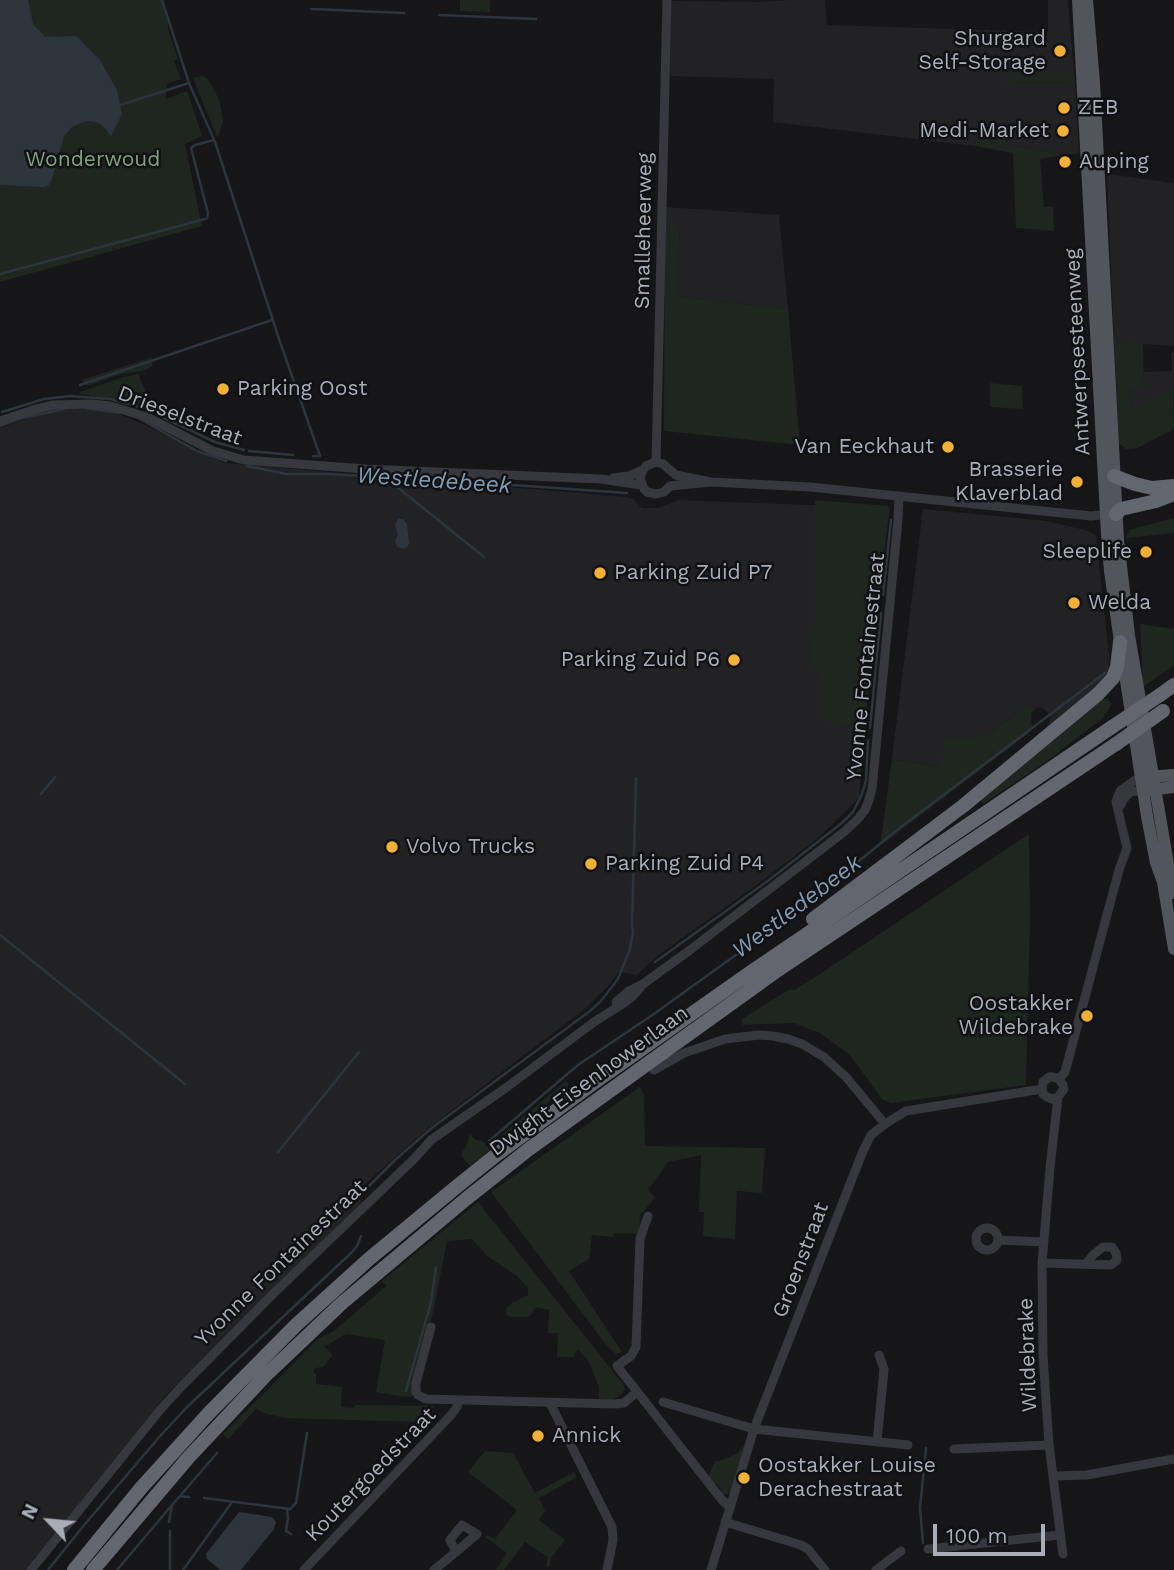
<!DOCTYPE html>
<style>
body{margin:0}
#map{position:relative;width:1174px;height:1570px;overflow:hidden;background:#161618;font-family:"Work Sans",sans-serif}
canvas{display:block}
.north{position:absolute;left:14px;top:1486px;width:70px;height:70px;-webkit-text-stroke:5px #111113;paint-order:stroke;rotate:296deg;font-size:19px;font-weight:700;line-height:28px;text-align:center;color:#a8adb8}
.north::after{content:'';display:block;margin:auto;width:24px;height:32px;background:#a8adb8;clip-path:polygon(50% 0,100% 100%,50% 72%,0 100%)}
.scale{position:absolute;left:933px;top:1524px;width:112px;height:32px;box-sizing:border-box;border:4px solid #a8adb8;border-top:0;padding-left:9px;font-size:21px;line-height:24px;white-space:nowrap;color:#a8adb8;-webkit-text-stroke:5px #111113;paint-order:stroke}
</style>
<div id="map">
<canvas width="1174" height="1570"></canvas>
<div class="north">N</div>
<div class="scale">100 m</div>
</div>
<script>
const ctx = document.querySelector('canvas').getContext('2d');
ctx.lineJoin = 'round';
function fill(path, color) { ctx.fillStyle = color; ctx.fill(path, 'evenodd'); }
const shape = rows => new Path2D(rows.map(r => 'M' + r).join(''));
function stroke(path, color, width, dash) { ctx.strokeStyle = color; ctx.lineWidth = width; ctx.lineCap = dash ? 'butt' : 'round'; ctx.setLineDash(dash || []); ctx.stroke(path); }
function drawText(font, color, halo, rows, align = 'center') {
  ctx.font = font + ' "Work Sans",sans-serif'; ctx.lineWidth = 5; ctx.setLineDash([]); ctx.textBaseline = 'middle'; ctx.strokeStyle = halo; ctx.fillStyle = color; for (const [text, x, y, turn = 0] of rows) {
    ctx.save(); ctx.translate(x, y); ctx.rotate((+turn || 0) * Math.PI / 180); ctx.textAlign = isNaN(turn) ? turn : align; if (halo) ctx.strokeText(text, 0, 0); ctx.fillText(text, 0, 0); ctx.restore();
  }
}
fill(shape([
 [791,0,825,0,827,25,1048,32,1048,0,1068,0,1074,73,1007,73,1006,83,1075,82,1079,153,1054,157,1055,153,1010,145,1000,133,977,130,975,146,773,122,774,79,670,76,671,1,759,2],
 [1107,174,1174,183,1174,346,1114,342],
 [665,207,779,215,788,309,676,296,680,226,665,226],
 [1171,353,1174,353,1174,399,1173,387,1131,412,1128,387,1144,387,1144,372,1172,371],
 [72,408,112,412,141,423,224,463,626,497,633,499,642,508,659,508,678,500,890,508,869,666,859,798,818,838,758,884,656,957,637,975,618,972,609,985,586,1008,430,1127,395,1157,361,1188,357,1197,362,1202,330,1236,280,1282,167,1394,25,1570,0,1570,0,428,37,415],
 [923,509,1046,521,1085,530,1094,534,1096,536,1109,655,1109,676,1048,726,1050,718,1047,711,1042,708,1025,707,990,733,964,741,941,767,892,759]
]), '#222225');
fill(shape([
 [0,0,162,0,168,19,168,29,178,59,174,61,181,79,167,84,166,99,187,91,202,136,185,144,202,226,0,282],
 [460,0,490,0,490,12,460,11],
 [1006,73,1074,73,1075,82,1005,83],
 [202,76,207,78,219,99,222,113,223,122,219,134,217,137,193,78],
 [977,130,1000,133,1010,145,1055,153,1054,157,1040,159,1044,207,1053,207,1054,231,1016,228,1013,153,975,146],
 [680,225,677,296,788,309,800,445,664,431,665,226],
 [1114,342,1143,343,1144,387,1129,388,1131,411,1173,386,1174,429,1137,448,1126,449,1119,443],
 [152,357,152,366,146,370,121,374,90,385,86,385,82,380],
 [138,374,149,399,150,404,148,410,144,410,119,401,77,393,124,377],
 [990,383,1022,386,1023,409,990,407],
 [815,500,889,506,880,594,873,593,871,613,876,614,865,726,823,721,823,686,819,684,819,670,811,668,815,603],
 [1174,518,1174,533,1126,538,1129,530],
 [1140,624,1174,629,1174,665,1143,687],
 [1102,698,1107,699,1112,704,1103,718,1047,761,983,804,979,797],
 [1025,707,1037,708,1031,713,1032,729,1029,733,880,846,892,759,940,767,946,738,964,741,990,733],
 [1029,834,1030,920,1026,1085,891,1103,882,1099,850,1055,820,1033,794,1023,742,1025,742,1019,790,989,794,990,814,978],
 [566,1081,569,1085,470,1166,461,1155,468,1142,469,1134,476,1140,483,1141,487,1147],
 [640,1087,644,1095,645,1146,765,1148,762,1193,737,1191,735,1239,703,1236,704,1212,699,1212,701,1155,668,1162,648,1190,655,1198,640,1215,639,1234,613,1233,613,1237,592,1235,589,1259,569,1271,622,1352,616,1354,607,1346,491,1192],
 [478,1202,623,1384,625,1389,622,1394,612,1400,599,1399,599,1387,589,1362,578,1349,573,1357,557,1357,558,1333,548,1333,549,1310,536,1307,530,1316,526,1317,511,1317,507,1315,506,1309,512,1303,528,1295,528,1288,517,1276,487,1256,472,1239,447,1241,434,1308,412,1397,399,1396,376,1392,385,1340,346,1334,324,1347,331,1353,332,1356,323,1367,316,1368,313,1370,316,1375,316,1384,342,1387,341,1407,353,1408,356,1405,435,1406,417,1422,285,1418,263,1413,256,1409,228,1439,223,1434,319,1338,334,1331,386,1286,382,1281],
 [744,1445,731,1492,725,1495,722,1494,719,1486,710,1480,709,1474,715,1461,720,1461,738,1453],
 [485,1451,513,1453,535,1493,574,1472,577,1477,539,1498,545,1511,539,1520,565,1540,551,1558,549,1568,546,1566,548,1557,525,1542,504,1570,496,1570,507,1553,485,1537,488,1535,495,1539,517,1510,468,1472]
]), '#1e261f');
fill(shape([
 [0,0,28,0,33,24,45,37,76,36,100,60,117,90,122,114,111,136,103,126,99,123,89,121,80,123,72,127,64,136,52,179,49,185,43,187,0,185],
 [398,519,403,519,407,524,409,543,408,546,404,549,397,547,395,541,398,535,395,525],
 [239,1512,272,1517,276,1522,274,1529,241,1570,220,1570,207,1559,206,1554]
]), '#2c353c');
stroke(shape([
 [162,0,189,83,215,142,279,339,320,456,313,456],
 [311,9,404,13],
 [439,15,536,19],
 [120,105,189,83],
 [0,274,205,219,207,218,208,213,191,148,195,145,214,140],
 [80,385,272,320],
 [85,408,120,413],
 [2,412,44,399,70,396,110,399,143,408],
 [160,416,215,442,244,450],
 [140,419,197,451,226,461],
 [0,426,22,418,64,409],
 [249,451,293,455],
 [247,466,286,474,326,474,426,479,627,493],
 [386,478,484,557],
 [883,595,891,520],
 [870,728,881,613],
 [41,794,55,777],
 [0,935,185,1084],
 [655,962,769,880,843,822,853,812,862,794,866,780,868,741],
 [489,1141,578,1065,651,1016,801,908,897,830,1105,673],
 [278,1152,359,1052],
 [360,1197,362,1193,395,1160,433,1127,590,1011,601,1001,618,979,630,949,633,932,632,924,636,778],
 [406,1391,431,1302,436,1268],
 [180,1496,217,1453],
 [204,1498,290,1509,296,1503,307,1433],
 [287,1510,288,1518,286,1531,291,1534],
 [169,1522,172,1505,180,1496,189,1497],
 [170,1531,170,1570],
 [923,1543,920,1508,926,1448],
 [48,1570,85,1524,161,1435,187,1407,350,1254,357,1246,361,1236],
 [117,1570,172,1505],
 [183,1570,232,1502]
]), '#2c353c', 2.5);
stroke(shape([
 [0,421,36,409,53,405,92,404,110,406,147,417,213,451,244,460,365,469,601,479,641,485],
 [656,462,667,0],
 [613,478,629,476,643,470],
 [711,482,676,475,663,464,656,462,646,466,643,470,640,478,644,489,647,492,656,494,664,492,670,486,711,482,810,487,1062,513,1091,516,1110,514],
 [1120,806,1123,800,1130,792,1144,790],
 [616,1002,629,991,643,984,690,950,844,832,858,819,865,810,869,800,872,789,898,520,899,496],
 [654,1070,684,1053,725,1039,759,1035,773,1036,788,1039,802,1044,824,1057,846,1077,885,1124],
 [1059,1079,1065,1072,1119,870,1127,848,1116,802,1120,791,1137,779,1142,777],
 [1042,1089,1043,1094,1047,1097,1052,1099,1058,1097,1064,1089,1063,1085,1059,1079],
 [1042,1089,1043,1082,1049,1077,1053,1077,1059,1079],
 [1058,1097,1050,1168,1042,1263,1043,1355,1049,1445,1063,1554],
 [648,1216,640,1239,636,1347,631,1356,617,1366,722,1500,730,1507],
 '976 1239a11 11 0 1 1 22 0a11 11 0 1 1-22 0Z',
 [998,1240,1044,1242],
 [1042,1263,1111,1265,1117,1260,1116,1253,1112,1247,1103,1247,1093,1255,1086,1264],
 [431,1327,416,1383,416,1392,418,1395,426,1399,615,1404,624,1403,637,1392],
 [663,1402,754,1429,908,1445],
 [550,1403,612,1527,613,1540,607,1570],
 [877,1442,884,1369,879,1355],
 [954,1449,1049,1445],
 [1054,1476,1087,1475,1174,1459],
 [725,1522,801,1545,808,1549,825,1570],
 [928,1549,1060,1535],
 [31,1570,160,1410,181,1387,272,1295,414,1159,431,1140,507,1087,594,1022,624,1003,633,996,643,984],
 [304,1570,452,1414,457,1407,458,1401],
 [434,1570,456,1552,477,1534,462,1525,450,1540,456,1552],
 [711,1570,754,1429,863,1151,871,1135,885,1124,906,1111,1042,1089],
 [876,1570,901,1551]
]), '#37383d', 9);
stroke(shape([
 [1078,0,1107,534,1110,571,1120,642,1147,816,1156,863,1163,882,1174,949],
 [1087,0,1094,83,1118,540,1129,635,1173,893],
 [1146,777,1174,775],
 [1148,790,1174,787]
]), '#53555c', 12);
stroke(shape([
 [1114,476,1135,484,1152,488,1174,486],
 [1116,514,1121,509,1156,501,1174,494],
 [1160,695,1174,685],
 [813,919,963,806,1098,694,1113,678,1117,667,1120,642],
 [74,1570,141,1488,209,1413,296,1325,369,1259,455,1188,496,1155,592,1084,751,972,1112,727],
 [93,1570,188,1458,266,1375,342,1303,466,1199,529,1149,775,972,1116,744]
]), '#63666e', 14);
stroke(shape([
 [1112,727,1160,695],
 [1116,744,1163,711]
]), '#63666e', 14);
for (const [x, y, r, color] of [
 [1060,51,7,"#f2b134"],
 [1064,108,7,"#f2b134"],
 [1063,131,7,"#f2b134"],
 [1065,162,7,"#f2b134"],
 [223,389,7,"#f2b134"],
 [948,447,7,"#f2b134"],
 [1077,482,7,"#f2b134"],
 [1146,552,7,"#f2b134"],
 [600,573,7,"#f2b134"],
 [1074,603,7,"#f2b134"],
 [734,660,7,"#f2b134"],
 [392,847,7,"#f2b134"],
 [591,864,7,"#f2b134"],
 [1087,1016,7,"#f2b134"],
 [538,1436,7,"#f2b134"],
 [744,1478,7,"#f2b134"]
]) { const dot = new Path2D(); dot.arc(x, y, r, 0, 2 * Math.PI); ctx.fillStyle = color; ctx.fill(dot); stroke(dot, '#111113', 2.5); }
drawText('21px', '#a8adb8', '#111113', [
 ["Shurgard",1046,39,"right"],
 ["Self-Storage",1046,63,"right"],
 ["ZEB",1078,108],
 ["Medi-Market",1049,131,"right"],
 ["Auping",1079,162],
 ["Parking Oost",237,389],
 ["Van Eeckhaut",934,447,"right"],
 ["Brasserie",1063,470,"right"],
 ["Klaverblad",1063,494,"right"],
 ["Sleeplife",1132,552,"right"],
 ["Parking Zuid P7",614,573],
 ["Welda",1088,603],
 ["Parking Zuid P6",720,660,"right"],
 ["Volvo Trucks",406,847],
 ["Parking Zuid P4",605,864],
 ["Oostakker",1073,1004,"right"],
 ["Wildebrake",1073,1028,"right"],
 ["Annick",552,1436],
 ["Oostakker Louise",758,1466],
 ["Derachestraat",758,1490]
], 'left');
drawText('21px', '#7fa381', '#111113', [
 ["Wonderwoud",93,160]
]);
drawText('21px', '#a8adb8', '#111113', [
 ["Smalleheerweg",644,231,-89],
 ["Antwerpsesteenweg",1078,352,-93],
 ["Drieselstraat",180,416,21],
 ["Yvonne Fontainestraat",866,667,-84],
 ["Dwight Eisenhowerlaan",589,1081,-36],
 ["Groenstraat",801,1260,-69],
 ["Yvonne Fontainestraat",281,1263,-44],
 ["Wildebrake",1028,1355,-92],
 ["Koutergoedstraat",371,1475,-46]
]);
drawText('italic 23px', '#7f9bb3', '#111113', [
 ["Westledebeek",434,481,4],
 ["Westledebeek",797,907,-37]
]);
</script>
